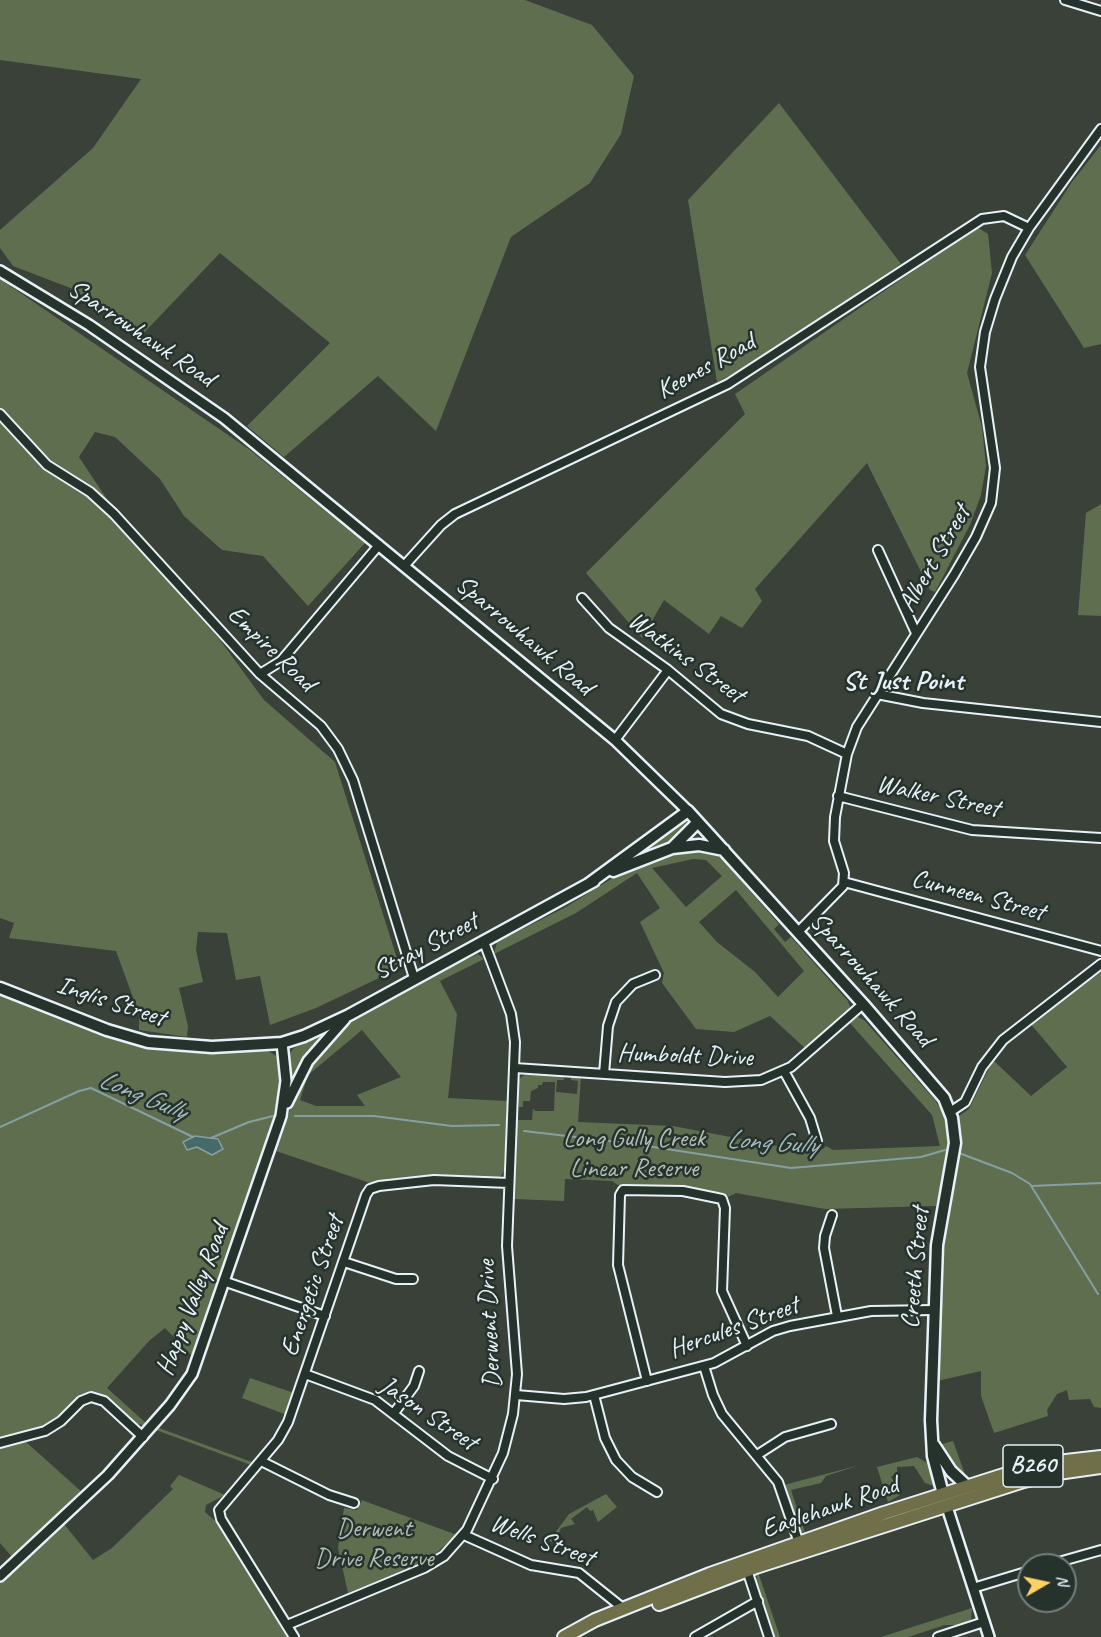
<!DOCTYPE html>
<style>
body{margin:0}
#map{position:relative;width:1101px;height:1637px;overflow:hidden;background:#3a4138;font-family:Caveat,sans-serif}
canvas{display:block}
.north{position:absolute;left:1017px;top:1553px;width:60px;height:60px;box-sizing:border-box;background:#26332d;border:2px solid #747f7e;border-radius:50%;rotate:81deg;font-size:16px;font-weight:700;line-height:24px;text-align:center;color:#e8f1f8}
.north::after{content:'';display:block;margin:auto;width:21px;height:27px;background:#ffd166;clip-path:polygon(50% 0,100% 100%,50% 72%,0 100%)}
</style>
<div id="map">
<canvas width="1101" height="1637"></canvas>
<div class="north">N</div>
</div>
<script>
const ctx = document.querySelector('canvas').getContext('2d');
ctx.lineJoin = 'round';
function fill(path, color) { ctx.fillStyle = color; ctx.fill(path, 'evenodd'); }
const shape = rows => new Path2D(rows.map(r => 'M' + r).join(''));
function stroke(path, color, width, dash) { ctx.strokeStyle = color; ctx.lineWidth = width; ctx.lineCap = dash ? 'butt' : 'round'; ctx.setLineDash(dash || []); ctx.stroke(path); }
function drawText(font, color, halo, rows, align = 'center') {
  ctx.font = font + ' Caveat,sans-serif'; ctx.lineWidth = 5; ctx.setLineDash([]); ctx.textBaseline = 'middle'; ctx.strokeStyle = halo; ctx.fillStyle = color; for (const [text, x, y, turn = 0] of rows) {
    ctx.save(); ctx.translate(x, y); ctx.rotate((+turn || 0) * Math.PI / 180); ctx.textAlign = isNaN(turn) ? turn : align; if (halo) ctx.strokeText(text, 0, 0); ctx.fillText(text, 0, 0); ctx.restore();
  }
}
fill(shape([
 [0,0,525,0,592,25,634,76,621,134,590,183,511,237,436,431,378,376,284,457,247,426,330,343,220,253,139,338,73,289,13,266,0,248,0,230,93,148,141,79,0,60],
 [779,103,901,264,751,365,717,382,688,200],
 [1101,145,1101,344,1084,348,1025,255,1072,182],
 [977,227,988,234,992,273,967,373,982,427,986,466,981,495,970,525,935,592,930,590,867,463,755,589,762,601,742,628,721,616,709,634,664,600,642,638,586,573,745,414,735,394],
 [0,279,250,450,365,543,308,606,263,556,222,550,184,516,160,479,115,437,95,432,79,457,140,549,220,640,264,700,335,762,400,968,316,1008,270,1025,260,976,236,980,227,933,198,932,196,950,203,982,179,988,188,1026,187,1037,139,1030,139,1014,116,951,9,938,14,923,0,918],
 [1101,504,1101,616,1078,615,1086,513],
 [686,821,690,825,669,844,638,854],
 [699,849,714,853,722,859,779,924,774,929,785,942,791,937,848,1001,850,1007,846,1014,806,1049,770,1016,734,1032,696,1029,662,983,664,973,640,922,660,908,637,873,576,913,494,954,497,942,566,907,616,876,670,853],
 [693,859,706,860,722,876,686,907,652,868],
 [736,890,804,971,778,997,755,972,717,942,699,922],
 [478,954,484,959,440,981,457,1014,448,1098,507,1101,504,1171,501,1176,495,1179,432,1176,370,1183,276,1151,298,1087,311,1062,343,1026,436,973],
 [362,1030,401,1077,357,1095,365,1106,316,1106,300,1100,308,1075],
 [1101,972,1101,1408,1094,1407,1090,1399,1069,1400,1067,1390,1057,1394,1047,1410,1048,1416,994,1433,981,1396,981,1371,937,1381,941,1244,958,1154,959,1116,969,1109,993,1060,1031,1096,1067,1067,1029,1022],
 [0,994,141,1047,198,1053,268,1051,278,1057,281,1089,277,1115,194,1358,165,1328,149,1341,107,1388,147,1424,144,1425,135,1424,106,1397,93,1392,80,1395,59,1417,42,1428,0,1439],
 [858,1017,864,1020,935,1100,944,1115,950,1145,936,1206,825,1209,736,1193,728,1197,723,1193,680,1186,618,1185,612,1181,565,1179,564,1201,514,1199,517,1120,532,1120,533,1108,535,1111,554,1111,555,1082,543,1082,542,1085,538,1085,538,1088,531,1091,530,1101,523,1101,523,1107,519,1107,519,1079,527,1073,563,1075,564,1080,557,1080,556,1092,577,1094,578,1081,571,1080,571,1076,581,1076,578,1122,673,1126,804,1151,810,1147,823,1149,826,1146,833,1150,940,1146,932,1115,849,1022],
 [318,1038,322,1039,292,1084,289,1054,294,1048],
 [250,1378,294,1393,287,1415,242,1398],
 [159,1428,249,1461,254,1462,251,1465,156,1430],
 [953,1441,966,1477,961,1476,939,1445],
 [26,1442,83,1493,13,1558,0,1543,0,1447],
 [917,1457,929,1464,934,1486,925,1483,914,1466,897,1467,897,1472,891,1477,900,1489,900,1495,888,1502,877,1467],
 [860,1465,826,1476,821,1483,791,1490,805,1533,800,1531,784,1485],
 [179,1475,225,1495,206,1505,205,1512,222,1527,289,1637,0,1637,0,1583,64,1524,93,1560,112,1548,173,1489,170,1486],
 [606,1494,617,1507,598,1522,593,1510,590,1511,587,1507,571,1519,575,1524,561,1528,555,1543,549,1541,569,1514],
 [362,1500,367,1502,457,1535,428,1560,348,1593,338,1548,344,1508,357,1510],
 [758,1572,780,1637,774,1637,756,1580],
 [972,1608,971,1620,957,1625,945,1625,908,1637,881,1637]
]), '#606e50');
const water = shape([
 [195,1136,218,1139,223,1149,212,1155,197,1147,187,1150,183,1142,195,1136]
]);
fill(water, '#456a68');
stroke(water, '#86a0a2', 1.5);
stroke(shape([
 [295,1116,374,1116,452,1126,499,1125],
 [0,1127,79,1091,91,1088,193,1137],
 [524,1131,627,1143,791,1168,921,1157,945,1150],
 [211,1138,249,1122,273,1116],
 [959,1153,1012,1173,1030,1184,1098,1294],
 [1032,1186,1101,1183]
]), '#86a0a2', 2);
const minor = shape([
 [1065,0,1101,11],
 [0,414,47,465,90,492,114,514,260,674,321,726,338,749,353,780,414,978],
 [878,550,916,633],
 [404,566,441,525,455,514,728,384,982,219,1004,216,1029,228],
 [582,598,609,628,668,670,721,714,748,724,808,736,847,754],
 [260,674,281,661,379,545],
 [877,694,923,703,1101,722],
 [615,740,668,670],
 [838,796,972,830,1101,838],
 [844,882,1101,951],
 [798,932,843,886,844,873,834,841,835,817,847,754,857,727,954,575,976,537,991,503,995,468,980,367,985,332,995,299,1012,257,1029,228,1101,129],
 [515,1068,725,1082,761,1080,791,1067,863,1004],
 [784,1071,810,1118,817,1141],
 [604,1074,608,1026,616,1002,633,984,655,975],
 [950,1112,965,1102,982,1067,1003,1040,1101,964],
 [832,1215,825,1236,824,1248,837,1316],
 [344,1262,396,1279,413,1279],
 [226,1282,325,1316],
 [704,1366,713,1395,722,1414,778,1482,799,1543],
 [305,1374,375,1400,448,1456,493,1479],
 [647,1381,618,1265,620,1195,623,1190,683,1191,722,1199,725,1208,722,1291,747,1346],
 [516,1395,564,1399,586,1397,714,1363,773,1331,790,1326,871,1311,933,1310],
 [594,1395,605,1438,616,1460,632,1477,657,1492],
 [394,1413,414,1386,419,1371],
 [0,1443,45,1431,61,1421,81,1401,91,1397,104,1401,143,1437],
 [757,1455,785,1437,831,1424],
 [261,1461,329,1495,354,1503],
 [464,1535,531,1565,579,1573,624,1609],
 [1048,1565,1101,1550],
 [747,1570,769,1637],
 [973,1588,1029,1571],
 [287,1625,424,1568,444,1556,467,1530,503,1453,513,1414,517,1374,507,1246,515,1042,511,1014,484,942],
 [294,1637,221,1519,219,1510,278,1440,288,1422,366,1195,370,1189,379,1186,434,1180,509,1183],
 [695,1637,758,1601],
 [938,1637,984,1622]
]);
const tertiary = shape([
 [0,271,89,325,224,418,615,740,688,811],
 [287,1103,308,1061,345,1019],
 [947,1507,989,1637],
 [0,1576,108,1475,170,1405,192,1374,281,1116,286,1081,282,1043]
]);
const secondary = shape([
 [673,847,698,822],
 [613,871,672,848,699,845,724,850],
 [587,885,688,811,863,1004,944,1098,952,1118,955,1143,937,1245,931,1420,933,1456,943,1494],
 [0,988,107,1030,148,1042,212,1047,282,1043,304,1036,349,1015,594,881],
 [934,1445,951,1471,967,1486]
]);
const primary = shape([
 [659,1604,756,1567,1024,1481,1058,1473,1101,1467],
 [564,1637,595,1620,710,1574,884,1513,1019,1470,1057,1462,1101,1457]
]);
stroke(minor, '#e8f1f8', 12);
stroke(tertiary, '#e8f1f8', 14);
stroke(secondary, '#e8f1f8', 15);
stroke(primary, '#e8f1f8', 16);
stroke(minor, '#26332d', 8);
stroke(tertiary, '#26332d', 9);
stroke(secondary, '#26332d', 10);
stroke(primary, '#6f704a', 12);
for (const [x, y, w] of [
 [1033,1466,60]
]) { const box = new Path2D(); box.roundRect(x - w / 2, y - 21, w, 42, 4.5); ctx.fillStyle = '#26332d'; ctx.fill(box); stroke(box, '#e8f1f8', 1.5); }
drawText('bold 24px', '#e8f1f8', null, [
 ["B260",1033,1466]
]);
drawText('26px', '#e8f1f8', '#26332d', [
 ["Sparrowhawk Road",141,334,34],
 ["Keenes Road",706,367,-29],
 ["Albert Street",935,559,-60],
 ["Sparrowhawk Road",524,636,40],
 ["Empire Road",271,649,44],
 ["Watkins Street",686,658,36],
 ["Walker Street",938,797,12],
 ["Cunneen Street",978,896,15],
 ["Stray Street",426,947,-28],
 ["Sparrowhawk Road",871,980,48],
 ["Inglis Street",111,1002,18],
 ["Humboldt Drive",685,1056,2],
 ["Creeth Street",916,1268,-85],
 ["Energetic Street",313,1286,-71],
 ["Happy Valley Road",193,1300,-69],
 ["Derwent Drive",490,1324,-93],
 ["Hercules Street",734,1328,-20],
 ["Jason Street",428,1414,34],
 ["Eaglehawk Road",830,1508,-19],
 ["Wells Street",542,1541,20]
]);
drawText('26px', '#b2bdb5', '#26332d', [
 ["Long Gully Creek",634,1139],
 ["Linear Reserve",634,1169],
 ["Derwent",374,1529],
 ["Drive Reserve",374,1559]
]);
drawText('bold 27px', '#e8f1f8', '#26332d', [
 ["St Just Point",903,682]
]);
drawText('italic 27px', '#a7bbbe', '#26332d', [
 ["Long Gully",142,1096,22],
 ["Long Gully",772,1143,4]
]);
</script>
